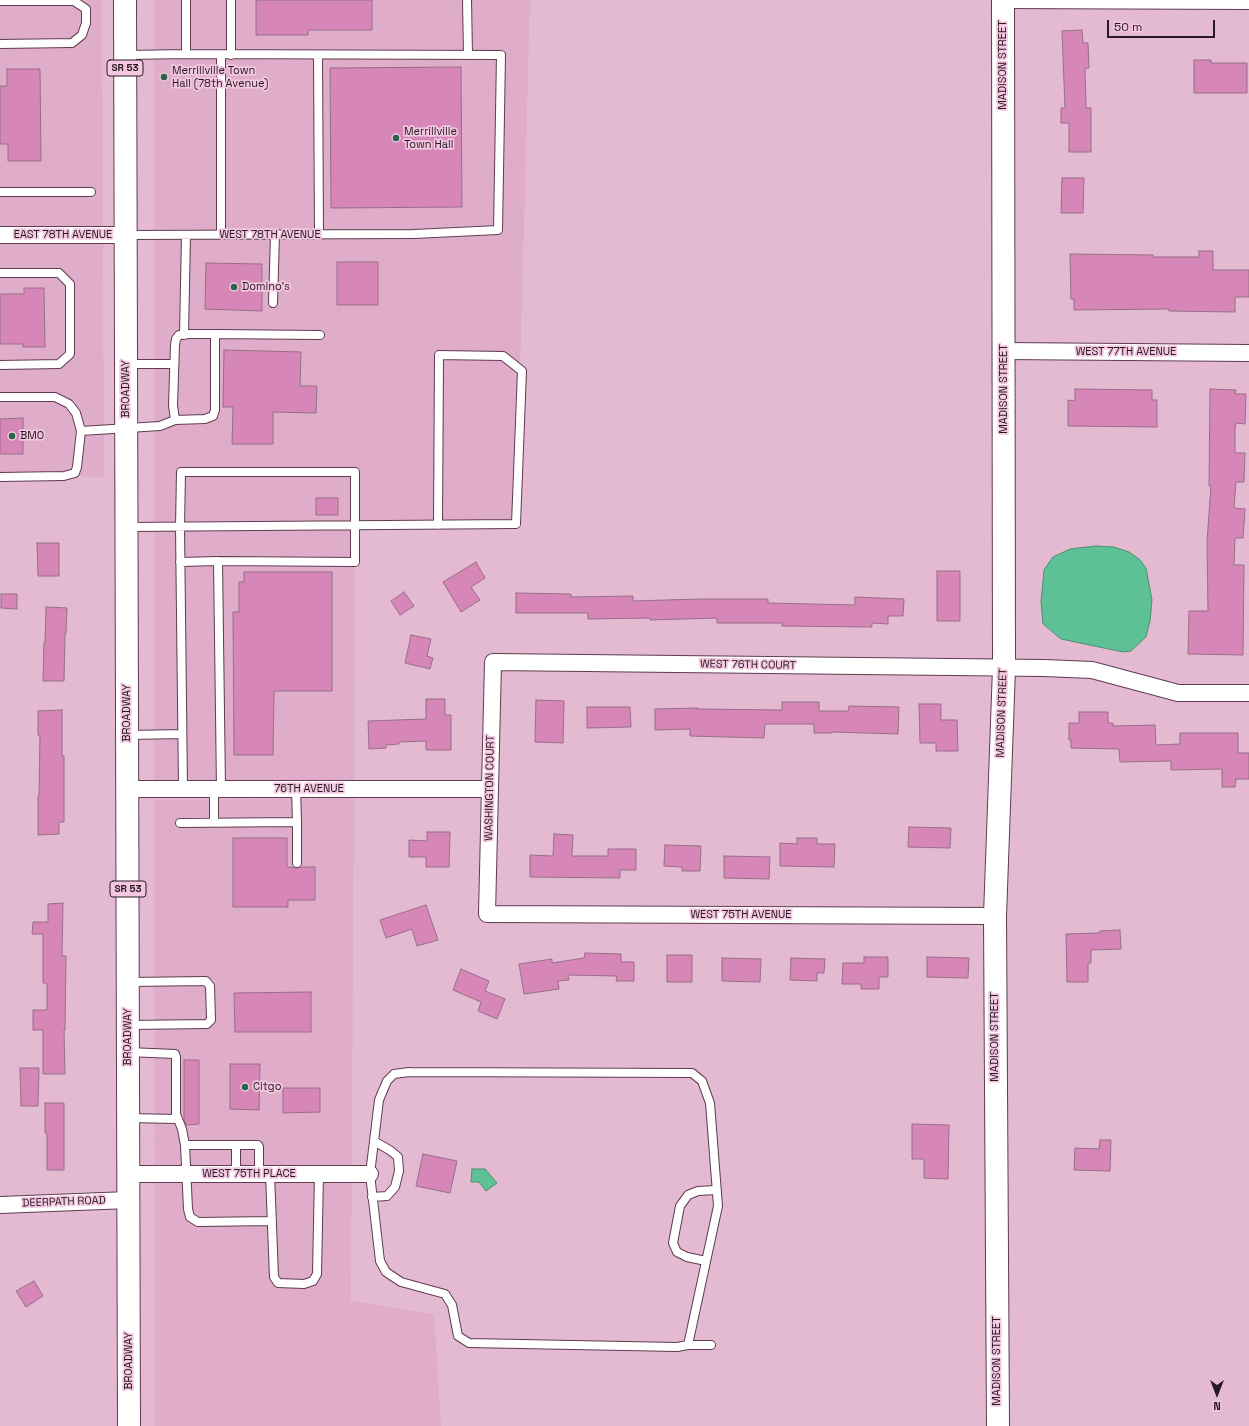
<!DOCTYPE html>
<style>
body{margin:0}
#map{position:relative;width:1249px;height:1426px;overflow:hidden;background:#e4bad2;font-family:"Space Grotesk",sans-serif}
canvas{display:block}
.north{position:absolute;left:1197px;top:1374px;width:40px;height:40px;-webkit-text-stroke:3px #f2c7df;paint-order:stroke;rotate:180deg;font-size:11px;font-weight:700;line-height:16px;text-align:center;color:#271821}
.north::after{content:'';display:block;margin:auto;width:14px;height:18px;background:#271821;clip-path:polygon(50% 0,100% 100%,50% 72%,0 100%)}
.scale{position:absolute;left:1107px;top:20px;width:108px;height:18px;box-sizing:border-box;border:2px solid #271821;border-top:0;padding-left:5px;font-size:12px;line-height:14px;white-space:nowrap;color:#271821;-webkit-text-stroke:3px #f2c7df;paint-order:stroke}
</style>
<div id="map">
<canvas width="1249" height="1426"></canvas>
<div class="north">N</div>
<div class="scale">50 m</div>
</div>
<script>
const ctx = document.querySelector('canvas').getContext('2d');
ctx.lineJoin = 'round';
function fill(path, color) { ctx.fillStyle = color; ctx.fill(path, 'evenodd'); }
const shape = rows => new Path2D(rows.map(r => 'M' + r).join(''));
function stroke(path, color, width, dash) { ctx.strokeStyle = color; ctx.lineWidth = width; ctx.lineCap = dash ? 'butt' : 'round'; ctx.setLineDash(dash || []); ctx.stroke(path); }
function drawText(font, color, halo, rows, align = 'center') {
  ctx.font = font + ' "Space Grotesk",sans-serif'; ctx.lineWidth = 3.5; ctx.setLineDash([]); ctx.textBaseline = 'middle'; ctx.strokeStyle = halo; ctx.fillStyle = color; for (const [text, x, y, turn = 0] of rows) {
    ctx.save(); ctx.translate(x, y); ctx.rotate((+turn || 0) * Math.PI / 180); ctx.textAlign = isNaN(turn) ? turn : align; if (halo) ctx.strokeText(text, 0, 0); ctx.fillText(text, 0, 0); ctx.restore();
  }
}
fill(shape([
 [0,0,102,0,104,477,0,475],
 [154,0,530,0,516,524,355,526,354,781,154,781],
 [354,798,351,1301,434,1314,441,1426,155,1426,154,800]
]), '#dfadca');
const water = shape([
 [1096,546,1114,547,1129,552,1139,559,1146,568,1152,600,1150,621,1146,637,1131,651,1123,652,1061,639,1043,624,1041,602,1044,570,1053,557,1070,549,1096,546],
 [472,1169,485,1169,497,1183,486,1191,479,1182,471,1182,472,1169]
]);
fill(water, '#5ec196');
stroke(water, '#4e8e73', 1);
const building = shape([
 [256,0,372,0,372,30,308,30,308,35,256,35,256,0],
 [1082,30,1083,43,1088,43,1089,68,1085,68,1086,108,1091,108,1091,152,1069,152,1069,123,1061,123,1061,108,1065,108,1062,31,1082,30],
 [1194,60,1211,60,1211,63,1247,63,1247,93,1194,93,1194,60],
 [461,67,462,207,331,208,330,68,461,67],
 [7,69,40,69,41,161,8,161,8,144,0,144,0,86,7,86,7,69],
 [1062,178,1084,178,1083,213,1061,213,1062,178],
 [1199,251,1213,251,1213,270,1249,270,1249,297,1235,297,1235,312,1169,311,1169,309,1074,310,1074,299,1071,299,1070,254,1153,255,1153,257,1199,257,1199,251],
 [337,262,378,262,378,305,337,305,337,262],
 [206,263,262,264,262,311,205,309,206,263],
 [24,288,44,288,45,347,23,347,23,344,0,344,0,294,24,294,24,288],
 [224,350,301,352,300,386,317,386,316,413,273,412,273,444,232,444,233,407,223,407,224,350],
 [1075,389,1152,390,1152,400,1157,400,1157,427,1068,426,1068,400,1075,401,1075,389],
 [1210,389,1236,390,1235,394,1246,394,1245,424,1236,423,1235,428,1235,453,1245,453,1244,482,1236,482,1234,508,1245,509,1243,538,1235,538,1234,565,1244,565,1243,655,1188,654,1189,611,1208,611,1207,542,1211,486,1209,486,1210,389],
 [23,418,23,454,0,454,0,419,23,418],
 [316,498,338,498,338,515,316,515,316,498],
 [37,543,59,543,59,576,38,576,37,543],
 [476,562,485,578,471,587,480,600,461,612,443,582,476,562],
 [937,571,960,571,960,621,937,621,937,571],
 [244,572,332,572,332,691,274,691,273,755,234,755,233,612,239,612,239,582,244,582,244,572],
 [404,592,414,606,400,615,391,601,404,592],
 [516,593,571,594,571,597,633,596,633,601,699,599,768,599,768,603,855,605,855,597,904,599,903,616,888,616,888,624,872,623,872,627,782,626,782,623,717,623,717,618,650,620,650,618,588,619,588,613,516,613,516,593],
 [1,594,17,594,17,609,1,608,1,594],
 [46,607,67,608,66,633,65,633,64,681,43,681,44,642,45,642,46,607],
 [411,635,431,639,427,656,433,658,430,669,405,663,411,635],
 [426,699,445,699,445,715,451,715,451,750,426,750,426,741,399,742,399,744,386,745,386,748,369,749,368,721,426,719,426,699],
 [536,700,564,701,563,743,535,742,536,700],
 [782,702,819,702,819,711,848,711,849,706,899,707,898,734,832,732,832,733,814,733,814,724,765,724,764,738,690,736,690,729,655,730,655,709,698,708,698,709,782,710,782,702],
 [919,704,941,704,941,720,957,720,958,751,936,751,936,743,920,743,919,704],
 [587,707,630,707,631,727,587,728,587,707],
 [62,710,62,756,64,756,64,822,59,822,59,834,38,835,38,796,39,796,40,735,38,735,38,711,62,710],
 [1079,712,1108,712,1108,723,1113,723,1113,726,1155,725,1156,745,1180,744,1180,733,1238,733,1238,753,1249,753,1249,779,1236,779,1235,787,1222,787,1222,769,1171,770,1171,761,1120,762,1119,749,1071,748,1071,740,1069,740,1069,723,1079,723,1079,712],
 [909,827,951,828,950,848,908,847,909,827],
 [427,832,450,832,449,867,426,867,426,857,409,857,409,840,427,841,427,832],
 [554,834,573,835,572,856,608,856,608,849,636,849,636,870,620,870,620,878,530,877,530,855,553,856,554,834],
 [233,838,287,838,287,867,297,868,301,867,315,867,315,900,288,900,288,907,233,907,233,838],
 [797,838,817,838,817,844,835,844,834,867,780,866,780,843,797,844,797,838],
 [665,845,701,846,700,871,682,871,682,867,664,866,665,845],
 [724,856,770,857,769,879,724,878,724,856],
 [63,903,62,956,66,956,65,1030,64,1030,65,1074,43,1074,43,1030,33,1030,33,1010,47,1010,47,983,43,983,43,934,32,934,33,922,48,922,48,904,63,903],
 [426,905,438,940,417,946,412,929,386,938,380,920,426,905],
 [1120,930,1121,949,1091,950,1091,963,1088,963,1088,982,1067,982,1066,934,1100,933,1100,931,1120,930],
 [585,953,621,954,621,962,634,962,634,981,616,981,617,976,568,975,569,980,558,981,559,989,524,994,519,964,552,959,552,963,584,958,585,953],
 [667,955,692,955,692,982,667,982,667,955],
 [864,957,888,957,888,977,879,977,879,989,861,989,861,984,842,984,843,963,864,963,864,957],
 [927,957,969,958,968,978,927,977,927,957],
 [722,958,761,959,760,982,722,981,722,958],
 [791,958,825,959,824,973,817,973,817,981,790,980,791,958],
 [461,969,489,981,485,991,505,999,497,1019,478,1011,481,1002,453,990,461,969],
 [311,992,311,1032,235,1032,234,993,311,992],
 [184,1060,199,1060,199,1124,186,1125,184,1119,184,1060],
 [230,1064,260,1064,259,1110,230,1109,230,1064],
 [20,1068,39,1068,38,1106,21,1106,20,1068],
 [283,1088,320,1088,320,1112,283,1113,283,1088],
 [45,1103,64,1103,64,1170,47,1170,47,1133,45,1133,45,1103],
 [912,1124,949,1125,948,1179,924,1178,924,1159,912,1159,912,1124],
 [1100,1140,1111,1140,1110,1171,1074,1170,1075,1148,1099,1149,1100,1140],
 [423,1154,457,1161,450,1193,416,1186,423,1154],
 [34,1281,43,1296,26,1307,16,1291,34,1281]
]);
fill(building, '#d687b7');
stroke(building, '#966f86', 1);
const lane = shape([
 [467,0,468,55],
 [0,1,74,1,86,9,86,23,82,35,72,43,0,44],
 [126,55,186,54,186,0],
 [221,55,221,235],
 [231,55,231,0],
 [318,55,319,235],
 [0,192,91,192],
 [127,235,414,234,498,230,501,55,186,54],
 [0,273,59,273,70,284,70,354,59,364,0,365],
 [273,303,275,235],
 [215,334,215,410,213,416,205,419,175,420,173,405,175,345,176,339,179,335,190,334,215,334,320,335],
 [184,335,186,235],
 [127,364,174,364],
 [0,397,55,397,69,404,76,413,81,431,77,467,75,473,64,476,0,477],
 [81,431,160,426,175,420],
 [128,527,516,524,522,371,503,356,439,355,438,525],
 [180,562,218,561,221,789],
 [128,735,182,734],
 [183,789,180,527,181,472,355,472,355,562,218,561],
 [214,789,214,822],
 [297,822,297,863],
 [180,823,297,822,296,789],
 [128,1025,207,1024,211,1020,210,986,206,981,129,982],
 [128,1052,175,1054,176,1057,176,1114,182,1129,185,1145,188,1209,190,1217,198,1222,272,1221],
 [409,1072,692,1073,702,1081,710,1103,718,1206,688,1345,677,1347,469,1343,458,1336,452,1305,445,1294,401,1282,386,1272,380,1261,370,1174,379,1100,387,1081,394,1074,409,1072],
 [128,1118,177,1119],
 [185,1145,258,1145,259,1147,259,1174],
 [236,1174,236,1146],
 [270,1174,274,1277,278,1283,304,1284,313,1281,317,1274,319,1174],
 [372,1197,387,1196,395,1187,399,1171,398,1157,391,1151,374,1141],
 [706,1261,687,1257,677,1252,673,1243,680,1206,688,1195,698,1191,716,1190],
 [688,1345,711,1345]
]);
const street = shape([
 [1003,0,1249,1],
 [0,235,126,235],
 [1004,351,1249,353],
 [127,789,490,789],
 [995,916,487,914,493,662,1044,668,1092,670,1178,693,1249,693],
 [129,1174,370,1174],
 [0,1205,129,1200]
]);
const secondary = shape([
 [998,1426,995,916,1004,668,1003,0]
]);
const primary = shape([
 [125,0,129,1426]
]);
stroke(lane, '#5f3c51', 10);
stroke(street, '#5f3c51', 18);
stroke(secondary, '#5f3c51', 24);
stroke(primary, '#5f3c51', 24);
stroke(lane, '#fff', 8);
stroke(street, '#fff', 16);
stroke(secondary, '#fff', 22);
stroke(primary, '#fff', 22);
for (const [x, y, r, color] of [
 [164,77,4,"#2a624a"],
 [396,138,4,"#2a624a"],
 [234,287,4,"#2a624a"],
 [12,436,4,"#2a624a"],
 [245,1087,4,"#2a624a"]
]) { const dot = new Path2D(); dot.arc(x, y, r, 0, 2 * Math.PI); ctx.fillStyle = color; ctx.fill(dot); stroke(dot, '#f2c7df', 1.5); }
for (const [x, y, w] of [
 [125,68,36],
 [128,889,36]
]) { const box = new Path2D(); box.roundRect(x - w / 2, y - 8, w, 16, 3); ctx.fillStyle = '#f2c7df'; ctx.fill(box); stroke(box, '#271821', 1); }
drawText('bold 10px', '#271821', null, [
 ["SR 53",125,68],
 ["SR 53",128,889]
]);
drawText('11px', '#271821', '#f2c7df', [
 ["MADISON STREET",1003,65,-90],
 ["EAST 78TH AVENUE",63,235],
 ["WEST 78TH AVENUE",270,235],
 ["WEST 77TH AVENUE",1126,352],
 ["BROADWAY",126,389,-90],
 ["MADISON STREET",1004,389,-90],
 ["WEST 76TH COURT",748,665,1],
 ["BROADWAY",127,713,-90],
 ["MADISON STREET",1002,713,-88],
 ["WASHINGTON COURT",490,788,-89],
 ["76TH AVENUE",309,789],
 ["WEST 75TH AVENUE",741,915],
 ["BROADWAY",128,1037,-90],
 ["MADISON STREET",995,1037,-90],
 ["WEST 75TH PLACE",249,1174],
 ["DEERPATH ROAD",64,1202,-2],
 ["BROADWAY",129,1361,-90],
 ["MADISON STREET",997,1361,-90]
]);
drawText('11px', '#271821', '#f2c7df', [
 ["Merrillville Town",172,71],
 ["Hall (78th Avenue)",172,84],
 ["Merrillville",404,132],
 ["Town Hall",404,145],
 ["Domino's",242,287],
 ["BMO",20,436],
 ["Citgo",253,1087]
], 'left');
</script>
